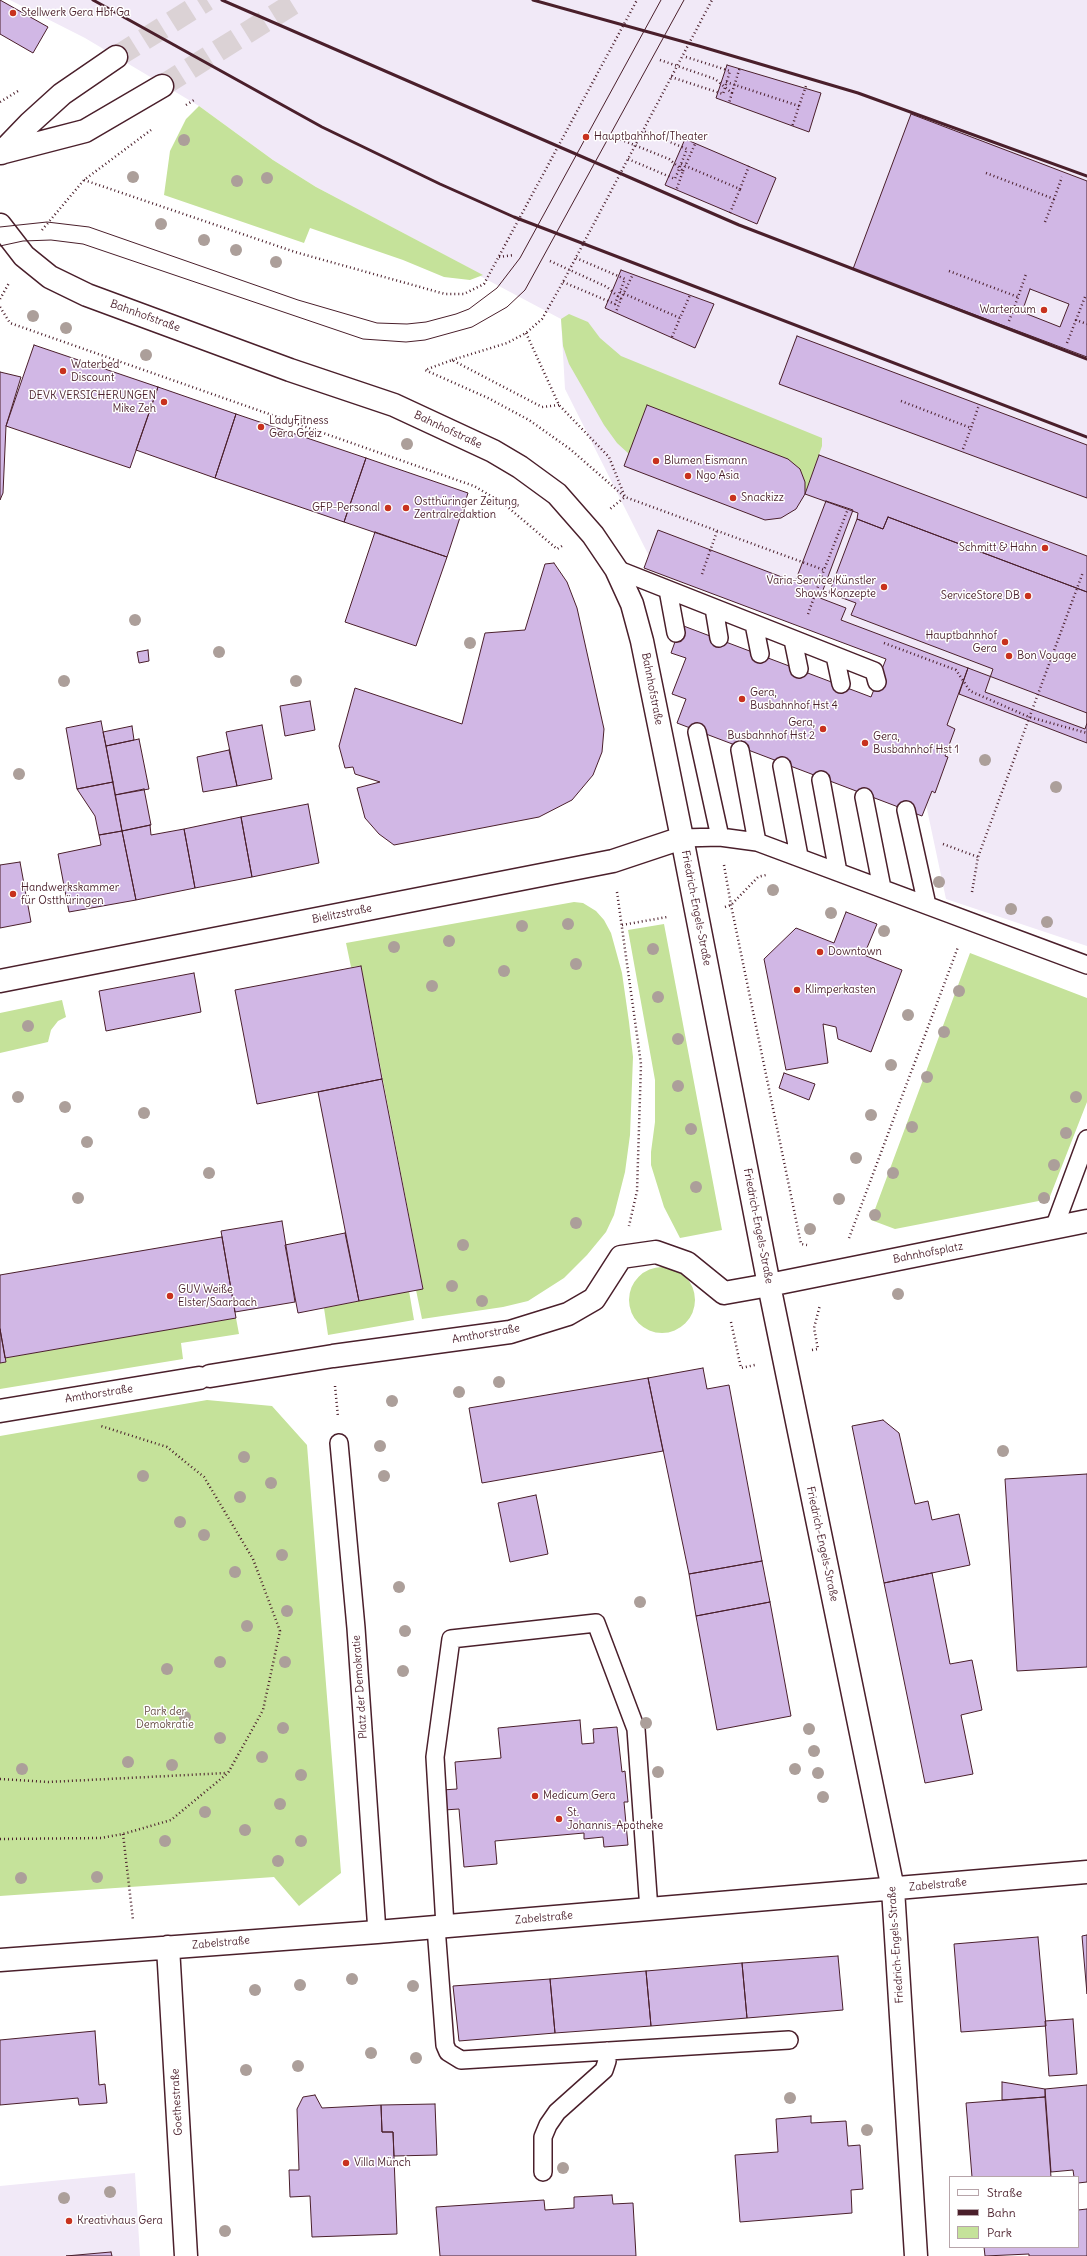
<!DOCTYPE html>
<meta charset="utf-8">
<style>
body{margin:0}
#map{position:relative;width:1087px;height:2256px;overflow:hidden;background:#fff;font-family:Delius,sans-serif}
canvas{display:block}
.legend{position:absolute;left:949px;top:2176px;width:130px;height:72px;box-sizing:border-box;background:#fff;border:1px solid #b7a5aa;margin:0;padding:5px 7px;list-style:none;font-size:12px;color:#4a1f2b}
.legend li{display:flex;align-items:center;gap:8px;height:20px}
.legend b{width:20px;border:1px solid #b7a5aa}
</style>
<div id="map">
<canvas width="1087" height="2256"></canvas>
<ul class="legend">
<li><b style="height:5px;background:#fff"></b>Straße</li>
<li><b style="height:5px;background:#4a1f2b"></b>Bahn</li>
<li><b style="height:11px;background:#c5e29a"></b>Park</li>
</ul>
</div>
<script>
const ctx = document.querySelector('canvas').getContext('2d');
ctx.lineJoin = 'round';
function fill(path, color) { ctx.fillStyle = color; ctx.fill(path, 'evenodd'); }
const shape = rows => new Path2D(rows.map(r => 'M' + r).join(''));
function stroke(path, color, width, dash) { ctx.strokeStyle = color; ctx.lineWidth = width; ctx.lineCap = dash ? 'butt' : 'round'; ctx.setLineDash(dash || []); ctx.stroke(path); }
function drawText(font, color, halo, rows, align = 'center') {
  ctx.font = font + ' Delius,sans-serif'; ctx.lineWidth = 3; ctx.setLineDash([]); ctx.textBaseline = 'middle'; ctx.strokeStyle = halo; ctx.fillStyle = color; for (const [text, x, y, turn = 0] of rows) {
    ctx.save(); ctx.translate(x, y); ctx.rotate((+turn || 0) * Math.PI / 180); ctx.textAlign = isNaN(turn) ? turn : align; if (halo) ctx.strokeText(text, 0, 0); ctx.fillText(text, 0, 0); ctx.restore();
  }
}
fill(shape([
 [10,0,1087,0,1087,946,946,899,895,658,650,558,565,389,561,319,480,276,482,275,316,187,273,160,199,106,85,38],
 [135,2173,140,2256,0,2256,0,2186]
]), '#f1e9f7');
fill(shape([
 [199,106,273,160,316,187,483,275,470,280,444,277,403,260,310,228,304,243,164,195,170,151,186,119],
 [569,314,588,322,600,338,621,356,822,438,822,446,805,494,805,482,800,469,629,454,617,443,604,425,569,364,563,346,561,319],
 [574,902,583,903,596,911,604,920,611,933,622,973,629,1022,633,1057,630,1135,625,1172,614,1215,606,1232,587,1255,564,1278,528,1301,503,1307,422,1319,416,1290,423,1288,361,966,351,967,346,943],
 [664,924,722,1230,680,1238,664,1207,651,1165,651,1152,655,1122,655,1080,628,930],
 [970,953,1087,998,1087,1102,1049,1199,895,1229,871,1220],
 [62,1000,66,1017,58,1021,51,1030,48,1042,0,1053,0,1013],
 '629 1300a33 33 0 1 1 66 0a33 33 0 1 1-66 0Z',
 [409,1291,414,1320,328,1335,324,1308],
 [236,1318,239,1334,181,1343,183,1359,0,1389,0,1363,6,1362,5,1358],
 [207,1400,272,1406,307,1445,341,1873,299,1906,274,1877,0,1896,0,1436]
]), '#c5e29a');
const building = shape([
 [0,0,48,27,33,53,0,34,0,0],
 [727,65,821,93,809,132,716,98,727,65],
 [911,114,1087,181,1087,357,853,269,911,114],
 [685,139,776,178,757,224,665,185,685,139],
 [621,270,714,304,695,348,605,308,621,270],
 [1030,289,1069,304,1060,327,1022,312,1030,289],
 [797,336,1087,445,1087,498,779,384,797,336],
 [34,345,158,387,130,468,6,426,34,345],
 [0,372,21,377,6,426,3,493,0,500,0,372],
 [158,387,236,414,215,478,136,450,158,387],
 [647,405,788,459,800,469,805,482,805,494,796,509,781,518,765,520,624,466,647,405],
 [236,414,366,458,344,522,215,478,236,414],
 [819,455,1087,556,1087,592,888,517,883,529,857,519,858,513,805,494,819,455],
 [366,458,468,493,447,557,344,522,366,458],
 [826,501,853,510,820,598,846,608,841,620,968,668,947,725,955,729,945,756,948,757,935,793,932,791,922,816,677,723,686,699,672,694,686,658,671,653,681,625,871,697,886,659,644,568,658,530,795,582,826,501],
 [888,517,1087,592,1087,723,1085,729,985,692,993,669,851,615,856,603,829,593,857,519,883,529,888,517],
 [375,532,447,557,416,646,345,622,375,532],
 [554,563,567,582,577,608,604,729,602,752,593,775,572,800,539,817,394,845,379,834,365,818,357,788,380,782,355,774,353,767,345,768,339,746,355,688,462,724,485,633,525,630,545,564,554,563],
 [148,650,149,661,139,663,137,652,148,650],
 [968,668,1087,713,1087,743,959,694,968,668],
 [310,701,315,730,285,736,280,706,310,701],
 [101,721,113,782,77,789,66,728,101,721],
 [262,725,272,779,237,786,226,732,262,725],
 [132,726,134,740,106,746,103,732,132,726],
 [139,739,149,789,115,795,106,746,139,739],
 [229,750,237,786,203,792,197,757,229,750],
 [113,782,122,831,99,835,95,816,77,789,113,782],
 [144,789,151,825,122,831,115,795,144,789],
 [308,804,319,863,252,877,241,817,308,804],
 [241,817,252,877,195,888,184,829,241,817],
 [150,825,151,835,184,829,195,888,136,900,122,831,150,825],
 [122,831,136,900,69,912,58,854,101,845,99,835,122,831],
 [20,862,31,922,0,928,0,865,20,862],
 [846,912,877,924,864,955,902,970,871,1052,838,1039,836,1027,823,1024,828,1063,786,1070,764,959,796,928,834,943,846,912],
 [361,966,382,1079,257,1104,235,990,361,966],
 [194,973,201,1012,106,1031,99,991,194,973],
 [784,1073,815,1084,809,1100,779,1088,784,1073],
 [382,1079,423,1289,359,1301,318,1092,382,1079],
 [282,1221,295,1302,235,1312,221,1231,282,1221],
 [345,1233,359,1301,298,1313,285,1245,345,1233],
 [222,1237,236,1318,5,1358,0,1329,0,1275,222,1237],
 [0,1329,6,1362,0,1363,0,1329],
 [703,1368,707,1389,729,1385,762,1561,689,1574,648,1378,703,1368],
 [648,1378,663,1451,482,1483,469,1408,648,1378],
 [883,1420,899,1433,915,1504,928,1501,932,1520,959,1514,970,1565,884,1583,852,1426,883,1420],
 [1087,1474,1087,1667,1017,1671,1005,1479,1087,1474],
 [536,1495,548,1554,510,1562,498,1503,536,1495],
 [762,1561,770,1602,696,1616,689,1574,762,1561],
 [932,1573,950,1664,972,1660,982,1710,961,1715,973,1774,925,1783,884,1583,932,1573],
 [770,1602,791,1716,717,1730,696,1616,770,1602],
 [580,1720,582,1744,594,1743,593,1729,617,1727,622,1772,625,1771,628,1802,624,1802,628,1845,604,1847,603,1837,584,1839,584,1833,495,1841,497,1864,464,1867,459,1809,444,1810,442,1790,457,1789,455,1762,501,1758,498,1728,580,1720],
 [1087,1935,1087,1994,1082,1936,1087,1935],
 [1038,1937,1046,2026,961,2032,954,1944,1038,1937],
 [838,1956,843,2010,747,2018,742,1963,838,1956],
 [742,1963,747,2018,651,2026,646,1971,742,1963],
 [646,1971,651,2026,555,2033,550,1979,646,1971],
 [550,1979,555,2033,459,2041,453,1986,550,1979],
 [1073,2019,1077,2074,1049,2076,1045,2021,1073,2019],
 [95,2031,99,2085,105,2084,107,2103,79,2105,78,2098,0,2105,0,2040,95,2031],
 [1002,2082,1045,2089,1045,2097,1002,2100,1002,2082],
 [1087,2085,1087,2182,1078,2183,1078,2177,1074,2177,1073,2170,1051,2172,1045,2089,1087,2085],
 [315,2095,322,2108,381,2105,382,2132,393,2132,397,2234,312,2237,310,2196,290,2197,289,2170,299,2170,297,2109,303,2097,315,2095],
 [1045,2097,1051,2177,972,2177,966,2103,1045,2097],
 [435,2104,437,2155,394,2156,393,2132,382,2132,381,2105,435,2104],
 [811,2116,811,2123,846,2121,848,2146,860,2145,863,2189,851,2190,852,2213,740,2222,735,2155,778,2152,776,2119,811,2116],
 [612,2195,613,2204,633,2203,636,2256,440,2256,436,2207,544,2200,545,2210,574,2208,574,2197,612,2195],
 [1087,2209,1087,2256,1029,2256,1029,2254,985,2256,984,2247,1078,2247,1078,2210,1087,2209],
 [111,2252,112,2256,66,2256,111,2252]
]);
fill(building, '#d1b7e5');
stroke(building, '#4a1f2b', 1);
stroke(shape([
 [116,57,207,0],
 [162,86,299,0]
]), '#dbd2d5', 22, [22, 11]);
const service = shape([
 [616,569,874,671,877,682],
 [668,590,676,633],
 [714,608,719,638],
 [754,624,760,654],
 [793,640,799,669],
 [835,656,841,684],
 [697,732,720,837],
 [740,750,757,842],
 [782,766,799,856],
 [821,780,838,872],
 [864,797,882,888],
 [906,810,927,905],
 [682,838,720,837,757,842,1087,965],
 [1054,1228,1087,1139],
 [339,1443,356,1628,377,1932],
 [445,1926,435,1757,451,1639,596,1623,636,1729,649,1910],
 [436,1927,445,2045,448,2052,461,2060,789,2040],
 [543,2172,543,2137,548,2125,557,2112,604,2070,607,2061,607,2051]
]);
const pedestrian = shape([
 [210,1376,333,1356,510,1332,568,1314,594,1299,621,1257,656,1252,687,1263,724,1293,769,1285],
 [0,1411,199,1378]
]);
const minor = shape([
 [0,225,24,256,50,277,87,295,290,370,394,405,493,451,520,467,557,494,593,535,616,569,632,604,642,641,682,838,769,1285,893,1889,916,2256],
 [0,981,613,861,682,838],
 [769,1285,1087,1221],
 [168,1947,186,2256],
 [0,1960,377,1932,1087,1872]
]);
const secondary = shape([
 [0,153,85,131,162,86],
 [1,153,30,123,62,94,116,57]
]);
stroke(service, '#4a1f2b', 20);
stroke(pedestrian, '#4a1f2b', 25);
stroke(minor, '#4a1f2b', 25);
stroke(secondary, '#4a1f2b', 25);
stroke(shape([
 [660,60,715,79,732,93,729,103],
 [671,77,723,94,730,71,683,56],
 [726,82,799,106,792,127],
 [732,93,740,67],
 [0,102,18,91],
 [186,105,194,100],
 [799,106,806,86],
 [617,138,669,159,683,171,676,191],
 [628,159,675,179,687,149,643,131],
 [681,164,740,189,749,166],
 [683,171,695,144],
 [986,173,1054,199,1062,177],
 [84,180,295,252,445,294,464,294,484,284,637,0],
 [730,213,740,189],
 [1045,222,1054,199],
 [42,230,84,180,151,130],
 [499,257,514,255],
 [550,261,607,287,621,299,616,312],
 [949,271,1018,297,1026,274],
 [563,282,615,304,625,279,576,258],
 [620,292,680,318,690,295],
 [1085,297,1076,320,1087,324],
 [0,299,9,283],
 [621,299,633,274],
 [0,307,10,323,474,486,503,503,557,549,562,546],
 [1009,321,1018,297],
 [526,333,559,405,609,457,625,497,610,509],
 [672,337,680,318],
 [1067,343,1076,320],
 [452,360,507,343,526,333,542,319,563,282,712,0],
 [901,401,971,428,979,405],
 [559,405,542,407,452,360,425,370,488,398,529,420,570,449,625,497,824,570,848,509],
 [963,449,971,428],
 [702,574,717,531],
 [808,614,824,570],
 [884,643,956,670,970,691,1029,717,1087,733],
 [943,844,978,857],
 [724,865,731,905,801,1244,807,1245],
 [617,892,641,1064,637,1191,629,1226],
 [972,892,978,857,1083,572],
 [725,907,731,905,758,877,766,875],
 [622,925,667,917],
 [849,1238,958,947],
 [731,1322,741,1368,755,1365],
 [812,1350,818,1349,814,1328,820,1305],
 [335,1386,338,1417],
 [0,1779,48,1782,227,1773],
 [123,1834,133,1920],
 [0,1839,101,1838,123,1834,171,1820,228,1773,263,1710,280,1631,253,1559,204,1477,167,1447,101,1426]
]), '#4a1f2b', 2.5, [1, 3]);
stroke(service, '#fff', 17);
stroke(pedestrian, '#fff', 22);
stroke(minor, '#fff', 22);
stroke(secondary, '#fff', 22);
stroke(shape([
 [0,227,47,222,89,227,298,300,377,323,407,324,426,322,456,314,469,309,497,288,520,258,661,0],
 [0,246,23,241,51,240,83,244,363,339,406,342,425,340,472,327,507,307,525,290,684,0]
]), '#4a1f2b', 1);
stroke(shape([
 [93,0,322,127,440,184,514,217,1087,437],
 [222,0,739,225,1087,359],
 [533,0,699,46,858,93,1087,176]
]), '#4a1f2b', 3);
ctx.fillStyle = '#ac9f9a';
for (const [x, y] of [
 [184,140],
 [133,177],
 [267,178],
 [237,181],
 [161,224],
 [204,240],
 [236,250],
 [276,262],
 [33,316],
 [66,328],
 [146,355],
 [407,444],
 [135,620],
 [470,643],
 [219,652],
 [64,681],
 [296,681],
 [985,760],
 [19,774],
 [1056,787],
 [939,882],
 [773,890],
 [1011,909],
 [831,913],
 [1047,922],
 [568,924],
 [522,926],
 [884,931],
 [449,941],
 [394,947],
 [653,949],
 [576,964],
 [504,971],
 [432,986],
 [959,991],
 [658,997],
 [908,1015],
 [28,1026],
 [944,1032],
 [678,1039],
 [891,1065],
 [927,1077],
 [678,1086],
 [18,1097],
 [1076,1097],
 [65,1107],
 [144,1113],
 [871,1115],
 [912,1127],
 [691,1129],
 [1066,1133],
 [87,1142],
 [856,1158],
 [1054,1165],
 [209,1173],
 [893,1173],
 [696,1187],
 [78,1198],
 [1044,1198],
 [839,1199],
 [875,1215],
 [576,1223],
 [810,1229],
 [463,1245],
 [452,1286],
 [898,1294],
 [482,1301],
 [499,1382],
 [459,1392],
 [392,1401],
 [380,1446],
 [1003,1451],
 [244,1457],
 [143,1476],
 [384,1476],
 [271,1483],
 [240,1497],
 [180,1522],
 [204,1535],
 [282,1555],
 [235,1572],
 [399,1587],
 [640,1602],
 [287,1611],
 [247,1626],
 [405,1631],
 [220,1662],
 [285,1662],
 [167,1669],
 [403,1671],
 [185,1717],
 [646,1723],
 [283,1728],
 [809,1729],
 [220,1738],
 [814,1751],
 [262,1757],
 [128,1762],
 [172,1765],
 [22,1769],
 [795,1769],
 [658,1772],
 [818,1773],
 [301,1775],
 [823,1797],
 [280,1804],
 [205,1812],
 [245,1830],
 [165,1841],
 [301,1841],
 [278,1861],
 [97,1877],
 [21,1878],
 [352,1979],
 [300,1985],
 [413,1986],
 [255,1990],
 [371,2053],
 [416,2058],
 [298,2066],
 [246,2070],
 [790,2098],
 [867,2130],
 [563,2168],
 [110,2192],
 [64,2198],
 [225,2231]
]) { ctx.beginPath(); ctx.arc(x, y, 6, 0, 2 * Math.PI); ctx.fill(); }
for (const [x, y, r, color] of [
 [13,13,4,"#c8321e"],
 [586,137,4,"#c8321e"],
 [1044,310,4,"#c8321e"],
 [63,371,4,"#c8321e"],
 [164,402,4,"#c8321e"],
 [261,427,4,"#c8321e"],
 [656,461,4,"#c8321e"],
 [688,476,4,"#c8321e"],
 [733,498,4,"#c8321e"],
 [388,508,4,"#c8321e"],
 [406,508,4,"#c8321e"],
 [1045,548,4,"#c8321e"],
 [884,587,4,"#c8321e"],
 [1028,596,4,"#c8321e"],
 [1005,642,4,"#c8321e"],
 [1009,656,4,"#c8321e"],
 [742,699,4,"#c8321e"],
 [823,729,4,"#c8321e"],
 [865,743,4,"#c8321e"],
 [13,894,4,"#c8321e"],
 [820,952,4,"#c8321e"],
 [797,990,4,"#c8321e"],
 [170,1296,4,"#c8321e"],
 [535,1796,4,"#c8321e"],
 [559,1819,4,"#c8321e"],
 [346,2163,4,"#c8321e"],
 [69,2221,4,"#c8321e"]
]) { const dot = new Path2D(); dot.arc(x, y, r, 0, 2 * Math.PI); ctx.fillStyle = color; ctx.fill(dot); stroke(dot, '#fff', 1.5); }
drawText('11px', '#4a1f2b', '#fff', [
 ["Stellwerk Gera Hbf Ga",21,13],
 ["Hauptbahnhof/Theater",594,137],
 ["Warteraum",1036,310,"right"],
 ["Waterbed",71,365],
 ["Discount",71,378],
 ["DEVK VERSICHERUNGEN",156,396,"right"],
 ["Mike Zeh",156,409,"right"],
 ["LadyFitness",269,421],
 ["Gera Greiz",269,434],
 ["Blumen Eismann",664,461],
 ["Ngo Asia",696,476],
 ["Snackizz",741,498],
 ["Ostthüringer Zeitung,",414,502],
 ["Zentralredaktion",414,515],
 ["GFP-Personal",380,508,"right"],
 ["Schmitt & Hahn",1037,548,"right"],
 ["Varia-Service Künstler",876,581,"right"],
 ["Shows Konzepte",876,594,"right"],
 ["ServiceStore DB",1020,596,"right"],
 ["Hauptbahnhof",997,636,"right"],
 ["Gera",997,649,"right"],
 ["Bon Voyage",1017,656],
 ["Gera,",750,693],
 ["Busbahnhof Hst 4",750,706],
 ["Gera,",815,723,"right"],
 ["Busbahnhof Hst 2",815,736,"right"],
 ["Gera,",873,737],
 ["Busbahnhof Hst 1",873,750],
 ["Handwerkskammer",21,888],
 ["für Ostthüringen",21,901],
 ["Downtown",828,952],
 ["Klimperkasten",805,990],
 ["GUV Weiße",178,1290],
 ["Elster/Saarbach",178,1303],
 ["Medicum Gera",543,1796],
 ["St.",567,1813],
 ["Johannis-Apotheke",567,1826],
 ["Villa Münch",354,2163],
 ["Kreativhaus Gera",77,2221]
], 'left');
drawText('11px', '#4a1f2b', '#fff', [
 ["Bahnhofstraße",145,316,20],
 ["Bahnhofstraße",448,430,25],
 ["Bahnhofstraße",652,689,79],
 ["Friedrich-Engels-Straße",696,908,79],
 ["Bielitzstraße",342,914,-11],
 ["Friedrich-Engels-Straße",758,1226,79],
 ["Bahnhofsplatz",928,1253,-11],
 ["Amthorstraße",486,1334,-10],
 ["Amthorstraße",99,1394,-9],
 ["Friedrich-Engels-Straße",822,1544,78],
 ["Platz der Demokratie",360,1687,-94],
 ["Zabelstraße",938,1885,-5],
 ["Zabelstraße",544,1918,-5],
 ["Zabelstraße",221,1943,-5],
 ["Friedrich-Engels-Straße",896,1945,-94],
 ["Goethestraße",177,2102,-93]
]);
drawText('11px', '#695047', '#fff', [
 ["Park der",165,1712],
 ["Demokratie",165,1725]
]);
</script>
